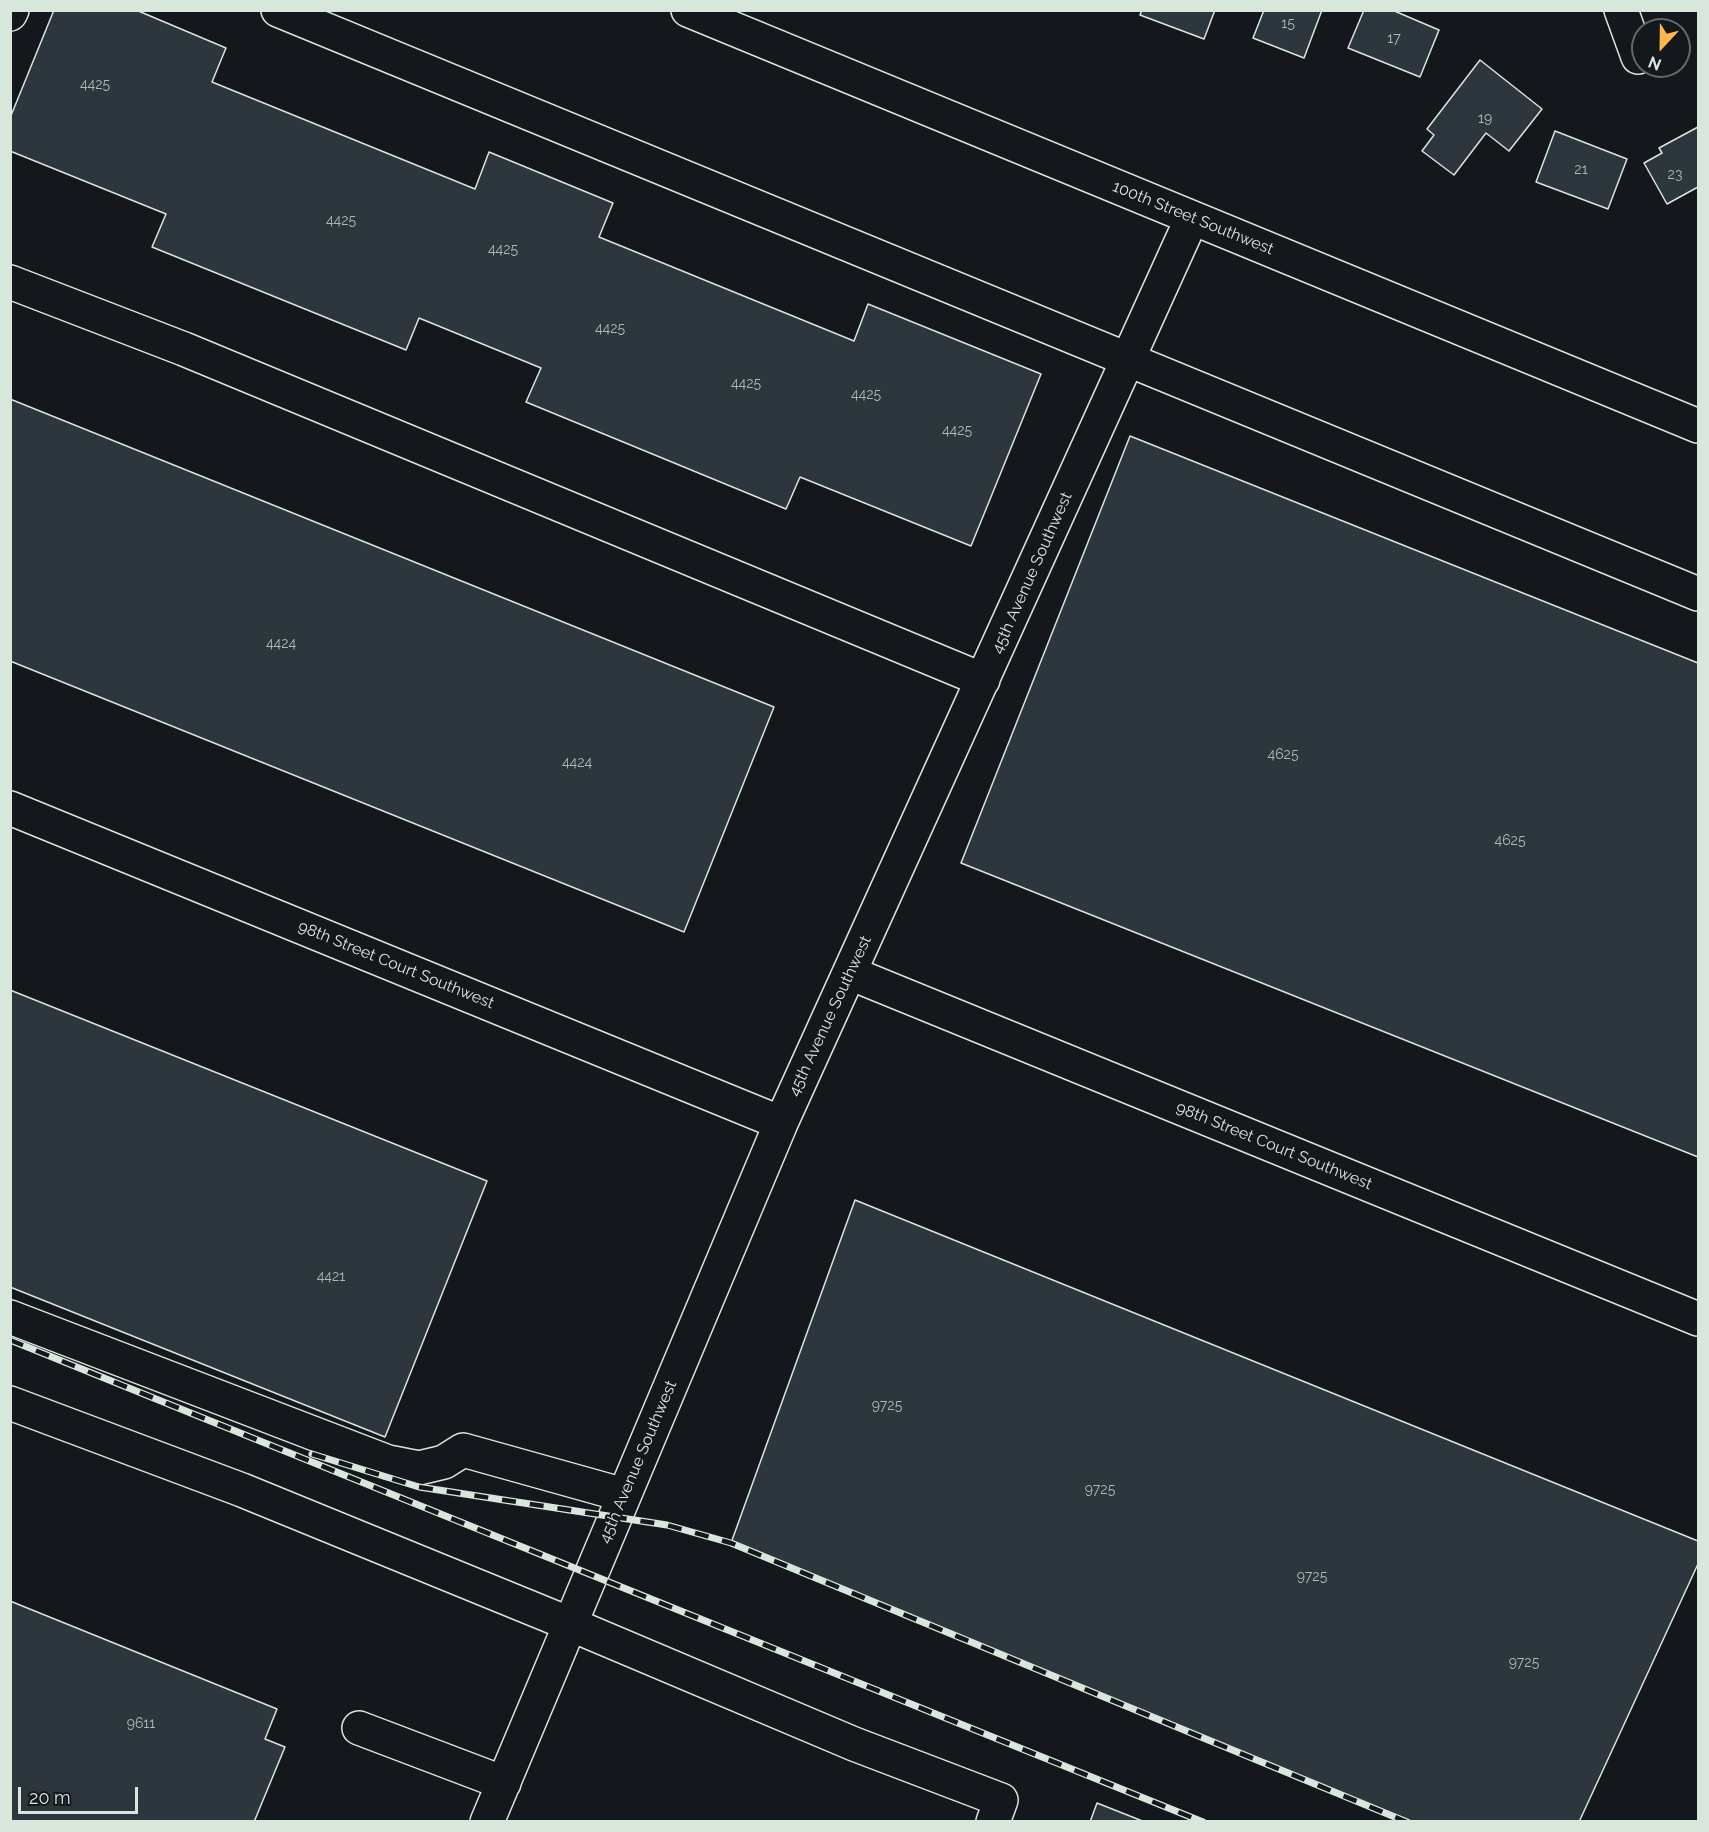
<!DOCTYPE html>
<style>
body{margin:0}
#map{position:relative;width:1709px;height:1832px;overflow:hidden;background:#14181c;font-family:Raleway,sans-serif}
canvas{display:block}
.frame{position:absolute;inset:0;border:12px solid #d8e6dc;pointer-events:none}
.north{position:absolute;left:1631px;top:18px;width:60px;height:60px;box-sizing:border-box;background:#14181c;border:2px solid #626a69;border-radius:50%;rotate:202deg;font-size:16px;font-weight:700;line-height:24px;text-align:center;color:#d8e6dc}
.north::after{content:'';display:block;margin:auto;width:21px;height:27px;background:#ffb74d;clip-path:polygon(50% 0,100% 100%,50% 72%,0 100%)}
.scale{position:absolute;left:18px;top:1787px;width:120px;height:27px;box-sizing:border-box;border:3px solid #d8e6dc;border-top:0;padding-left:8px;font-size:18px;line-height:21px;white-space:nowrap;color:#d8e6dc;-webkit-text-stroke:4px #14181c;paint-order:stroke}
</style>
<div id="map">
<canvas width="1709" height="1832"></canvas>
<div class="frame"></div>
<div class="north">N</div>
<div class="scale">20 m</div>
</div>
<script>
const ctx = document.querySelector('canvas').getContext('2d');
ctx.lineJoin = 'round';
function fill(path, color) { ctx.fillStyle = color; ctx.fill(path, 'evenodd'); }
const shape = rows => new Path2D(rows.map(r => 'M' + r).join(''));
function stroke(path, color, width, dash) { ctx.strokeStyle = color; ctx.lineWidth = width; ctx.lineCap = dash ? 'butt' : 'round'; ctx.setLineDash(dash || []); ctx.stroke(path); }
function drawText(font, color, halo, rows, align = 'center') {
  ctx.font = font + ' Raleway,sans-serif'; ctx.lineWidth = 4.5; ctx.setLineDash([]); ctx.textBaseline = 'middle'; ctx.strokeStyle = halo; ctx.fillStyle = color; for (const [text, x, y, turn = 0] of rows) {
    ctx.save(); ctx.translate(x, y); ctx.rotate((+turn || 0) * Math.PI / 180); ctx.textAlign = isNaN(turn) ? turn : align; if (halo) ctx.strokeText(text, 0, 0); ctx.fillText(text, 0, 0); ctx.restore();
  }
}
const building = shape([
 [54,10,136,10,226,48,212,82,475,189,489,152,613,203,599,237,854,341,868,304,1041,374,971,546,800,477,786,509,526,402,541,368,419,318,406,350,152,247,166,214,10,151,10,118,54,10],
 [1142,10,1215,10,1204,39,1140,15,1142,10],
 [1264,10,1322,10,1304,58,1253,38,1264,10],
 [1364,10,1392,10,1439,30,1420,77,1348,48,1364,10],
 [1480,60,1542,109,1509,151,1486,133,1454,175,1422,151,1434,135,1427,129,1480,60],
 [1698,127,1698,187,1667,204,1644,163,1662,153,1659,148,1698,127],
 [1555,131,1627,159,1608,209,1536,182,1555,131],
 [10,399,774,707,684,932,10,661,10,399],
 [1130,436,1698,663,1698,1157,961,863,1130,436],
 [10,990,487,1181,385,1437,10,1287,10,990],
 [855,1200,1698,1541,1698,1564,1579,1822,1407,1822,731,1543,855,1200],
 [10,1601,277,1709,265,1739,285,1747,254,1822,10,1822,10,1601],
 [1097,1803,1145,1822,1090,1822,1097,1803]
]);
fill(building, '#2c363c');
stroke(building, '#d8e6dc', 1.5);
const minor = shape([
 [278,10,1698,594],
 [1621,10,1638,57],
 [10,14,12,10],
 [10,282,184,349,983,680],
 [10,808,781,1123],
 [850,973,1698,1319],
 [10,1317,388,1462,419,1468,444,1462,463,1450,624,1495],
 [10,1403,242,1490,570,1624,854,1744,1001,1800,993,1822],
 [359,1728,504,1783],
 [487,1822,781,1123,1192,218]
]);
const major = shape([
 [688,10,1698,426]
]);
stroke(minor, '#d8e6dc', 36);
stroke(major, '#d8e6dc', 36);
stroke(minor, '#14181c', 33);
stroke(major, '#14181c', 33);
const rail = shape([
 [10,1340,1203,1822],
 [312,1454,419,1487,667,1525,731,1543,1407,1822]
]);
stroke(rail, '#d8e6dc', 7);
stroke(rail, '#14181c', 4.5, [14]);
drawText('14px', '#adbab4', null, [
 ["15",1288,24],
 ["17",1394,39],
 ["4425",95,85],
 ["19",1485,119],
 ["21",1581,170],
 ["23",1675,175],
 ["4425",341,221],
 ["4425",503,250],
 ["4425",610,329],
 ["4425",746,384],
 ["4425",866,395],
 ["4425",957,431],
 ["4424",281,644],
 ["4625",1283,755],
 ["4424",577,763],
 ["4625",1510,841],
 ["4421",331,1277],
 ["9725",887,1406],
 ["9725",1100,1490],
 ["9725",1312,1577],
 ["9725",1524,1663],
 ["9611",141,1724]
]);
drawText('16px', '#d8e6dc', '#14181c', [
 ["100th Street Southwest",1193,218,22],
 ["45th Avenue Southwest",1032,573,-66],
 ["98th Street Court Southwest",396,965,22],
 ["45th Avenue Southwest",830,1016,-65],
 ["98th Street Court Southwest",1274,1146,22],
 ["45th Avenue Southwest",638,1462,-67]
]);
</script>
